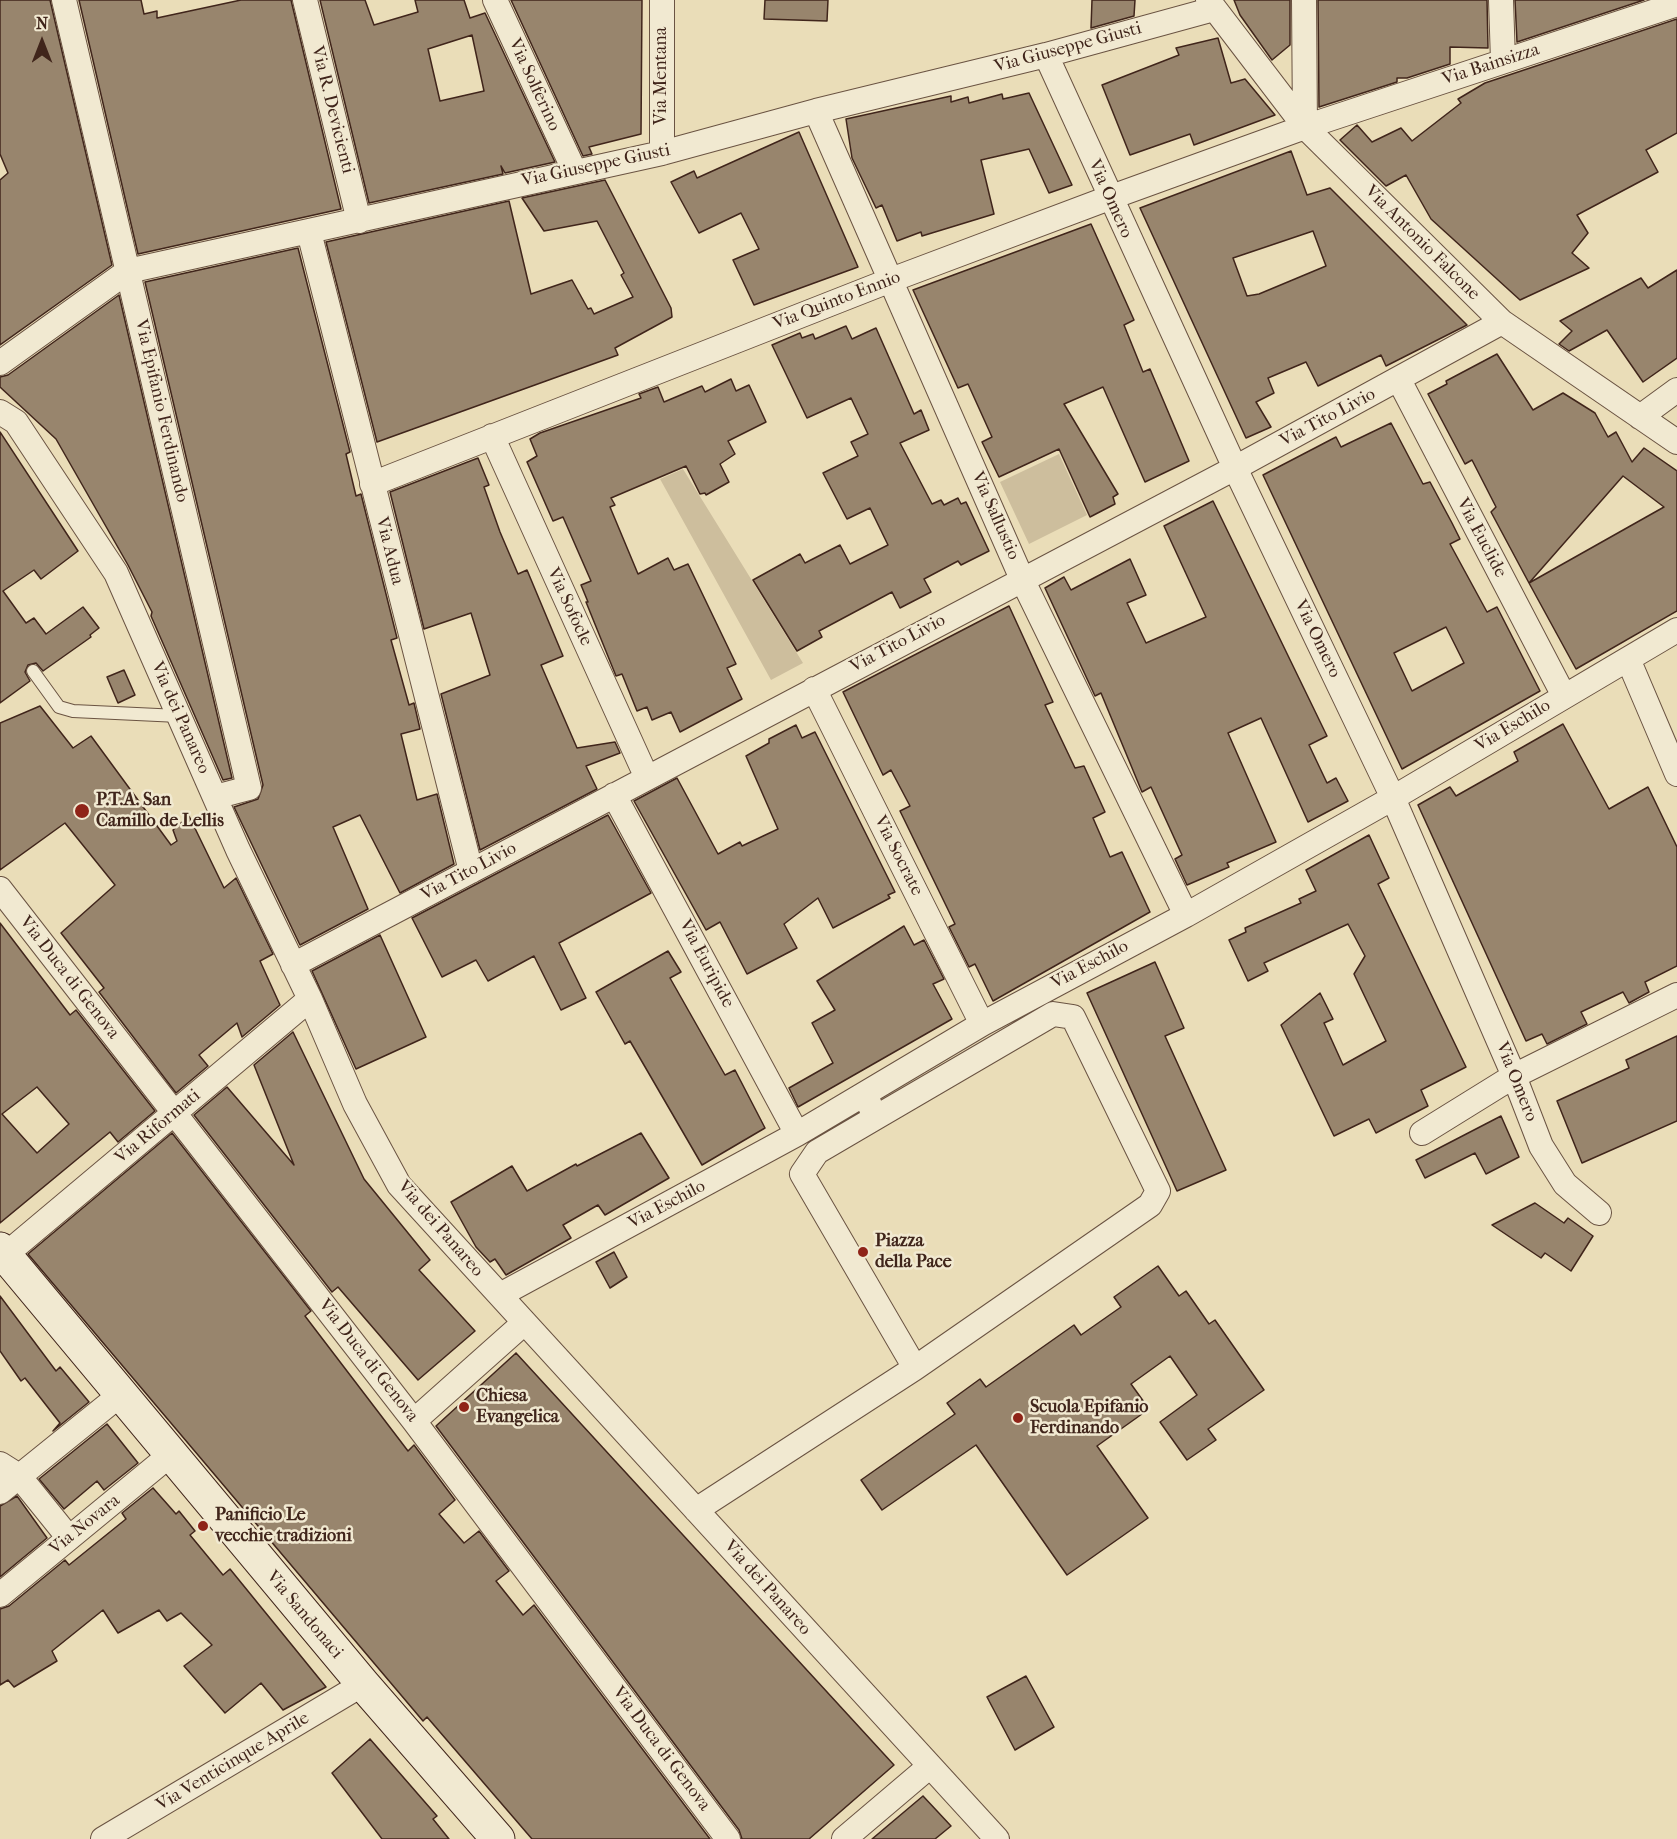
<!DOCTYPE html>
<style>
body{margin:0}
#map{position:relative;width:1677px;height:1839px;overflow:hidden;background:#eaddb8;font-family:"IM FELL French Canon",serif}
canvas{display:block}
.north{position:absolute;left:12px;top:12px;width:60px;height:60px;-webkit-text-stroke:4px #f1e9d1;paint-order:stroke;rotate:0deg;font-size:16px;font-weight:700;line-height:24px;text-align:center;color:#40251b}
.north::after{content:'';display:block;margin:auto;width:21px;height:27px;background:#40251b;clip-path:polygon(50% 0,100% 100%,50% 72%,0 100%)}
</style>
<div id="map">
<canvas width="1677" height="1839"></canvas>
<div class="north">N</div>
</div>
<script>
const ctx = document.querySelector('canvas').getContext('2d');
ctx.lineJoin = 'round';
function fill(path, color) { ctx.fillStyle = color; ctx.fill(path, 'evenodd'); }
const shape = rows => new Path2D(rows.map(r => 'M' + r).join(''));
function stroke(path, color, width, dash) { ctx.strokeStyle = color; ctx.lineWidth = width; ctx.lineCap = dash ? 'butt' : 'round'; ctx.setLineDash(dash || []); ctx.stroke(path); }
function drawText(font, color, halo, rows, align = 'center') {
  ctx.font = font + ' "IM FELL French Canon",serif'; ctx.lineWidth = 5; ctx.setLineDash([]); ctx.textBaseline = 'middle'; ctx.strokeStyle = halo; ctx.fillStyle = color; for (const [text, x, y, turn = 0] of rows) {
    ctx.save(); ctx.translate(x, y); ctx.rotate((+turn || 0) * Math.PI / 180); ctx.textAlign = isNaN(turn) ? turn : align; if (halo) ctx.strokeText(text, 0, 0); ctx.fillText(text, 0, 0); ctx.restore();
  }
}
fill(shape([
 [1059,454,1087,515,1029,544,1000,482],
 [683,469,803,663,771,680,660,479]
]), '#cdbe9d');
const building = shape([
 [0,0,50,0,112,265,0,345,0,180,8,173,0,154,0,0],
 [79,0,141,0,144,14,157,11,157,18,241,0,291,0,341,209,138,254,79,0],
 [320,0,365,0,374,25,418,12,415,0,464,0,470,18,485,13,555,162,505,173,501,166,503,174,369,203,320,0],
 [472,35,484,91,440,101,428,49,472,35],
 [511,0,642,0,641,134,589,147,592,154,583,156,511,0],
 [765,0,828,0,827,21,764,19,765,0],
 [1092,0,1135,0,1134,16,1091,28,1092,0],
 [1234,0,1290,0,1290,45,1272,60,1240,15,1234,0],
 [1318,0,1487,0,1488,48,1450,47,1450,64,1407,78,1397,78,1397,82,1319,107,1318,0],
 [1515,0,1644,0,1517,42,1515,0],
 [1677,19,1677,133,1646,150,1658,172,1577,215,1588,233,1572,253,1589,268,1520,300,1431,219,1406,175,1386,186,1340,140,1357,125,1372,142,1401,128,1412,141,1461,103,1458,99,1485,83,1677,19],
 [1218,38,1231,83,1245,79,1275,115,1194,145,1190,134,1130,155,1102,85,1179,55,1176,48,1218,38],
 [1029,93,1072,185,1049,193,1029,149,981,160,994,214,922,236,921,232,897,241,882,205,876,208,852,158,846,119,951,96,951,102,968,97,969,103,1002,94,1003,99,1029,93],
 [799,132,858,267,754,305,733,260,759,249,741,213,699,233,671,182,694,171,697,178,799,132],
 [1291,151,1307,195,1330,188,1467,325,1386,366,1381,355,1318,386,1306,362,1268,378,1274,393,1256,402,1271,427,1246,438,1140,208,1291,151],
 [1313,231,1326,266,1259,294,1247,296,1233,258,1313,231],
 [605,180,671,308,672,317,615,348,618,355,377,442,326,242,509,201,531,294,572,280,588,309,591,308,594,314,633,297,621,275,624,273,597,221,544,231,522,198,605,180],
 [1091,224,1134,320,1124,325,1143,372,1150,369,1189,461,1145,482,1103,387,1064,404,1118,494,1113,497,1115,504,1090,517,1059,449,999,477,982,442,992,437,968,384,958,388,913,290,1091,224],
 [298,248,350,452,346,454,356,496,361,494,397,638,391,640,409,705,414,703,420,729,401,734,417,800,437,794,454,864,400,893,360,815,333,827,368,909,300,945,234,807,258,799,263,785,145,282,298,248],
 [1677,270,1677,358,1643,382,1607,330,1569,351,1559,344,1572,331,1560,321,1641,278,1648,288,1677,270],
 [119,295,232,778,223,780,151,616,152,612,128,565,56,439,0,387,0,377,8,375,119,295],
 [846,326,852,339,876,328,914,414,921,410,929,430,900,443,932,504,941,500,944,505,958,498,961,504,966,502,989,551,961,565,958,561,924,579,931,592,900,608,892,592,819,631,822,637,797,651,753,580,800,554,805,563,840,545,850,564,888,545,870,508,847,519,823,473,858,456,851,442,868,434,851,398,807,418,772,345,800,333,802,338,813,334,815,339,846,326],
 [1497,354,1533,410,1563,393,1595,413,1608,437,1616,432,1632,462,1644,448,1677,471,1677,611,1576,669,1529,583,1664,507,1623,476,1529,583,1491,512,1496,507,1472,460,1465,464,1428,394,1447,384,1446,381,1497,354],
 [731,379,736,391,749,385,766,422,728,441,735,454,720,464,729,482,706,495,705,493,700,494,686,466,611,498,615,505,610,507,638,574,668,558,674,570,688,564,736,664,727,668,742,699,680,732,671,712,652,720,647,707,637,711,622,674,616,676,586,602,588,602,581,585,591,581,563,517,553,521,527,462,537,456,530,439,540,433,641,398,639,394,658,387,664,402,702,386,705,392,731,379],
 [1391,423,1423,484,1430,482,1452,523,1460,539,1450,544,1487,612,1497,607,1540,691,1402,769,1263,475,1336,437,1341,447,1391,423],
 [1446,627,1464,663,1412,691,1394,653,1446,627],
 [0,432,78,551,41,579,34,570,3,591,26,623,34,618,46,634,83,607,99,628,90,635,91,637,43,671,36,663,28,665,25,672,30,681,0,703,0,432],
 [478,458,489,485,484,487,500,532,518,574,527,570,563,656,541,665,577,748,615,742,620,753,586,766,597,789,480,850,441,694,490,675,471,613,424,629,390,492,478,458],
 [1213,501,1327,736,1309,745,1327,783,1336,778,1348,801,1308,822,1261,718,1228,733,1276,842,1227,863,1229,867,1187,885,1175,859,1182,855,1151,787,1142,792,1101,693,1095,696,1045,588,1064,577,1071,590,1130,559,1146,595,1127,603,1146,643,1206,617,1164,526,1213,501],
 [1009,606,1053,702,1045,705,1075,768,1084,766,1105,812,1093,818,1110,857,1122,852,1150,912,993,1001,975,964,969,967,949,927,955,924,900,811,910,806,891,770,883,775,843,692,1009,606],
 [124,670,135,695,118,703,107,677,124,670],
 [40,706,73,748,91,736,171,845,177,841,173,830,189,816,224,888,236,878,273,954,260,961,280,1005,242,1037,237,1023,199,1055,208,1066,176,1093,99,992,104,988,61,933,115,885,65,823,0,870,0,723,40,706],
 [1563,724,1609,809,1648,787,1677,847,1677,966,1645,982,1649,992,1629,1003,1623,992,1581,1012,1587,1024,1547,1044,1542,1034,1526,1041,1418,805,1450,787,1456,796,1518,761,1514,752,1563,724],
 [796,725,802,738,815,732,895,892,888,895,890,898,833,928,818,898,784,924,797,948,747,974,720,922,706,930,634,801,677,778,718,854,740,842,742,846,778,829,746,756,769,743,769,739,796,725],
 [608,815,651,893,559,943,586,998,561,1010,534,956,488,981,476,960,442,977,412,918,608,815],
 [1369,835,1389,878,1378,884,1466,1067,1421,1090,1428,1106,1376,1133,1369,1119,1334,1136,1281,1025,1320,993,1333,1019,1324,1023,1343,1065,1386,1041,1354,974,1365,956,1348,924,1264,963,1268,971,1248,981,1229,940,1246,932,1245,928,1301,903,1299,899,1316,891,1306,870,1369,835],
 [0,923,70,1015,76,1010,155,1111,118,1142,110,1132,0,1223,0,923],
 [37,1087,69,1124,37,1153,2,1114,37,1087],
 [904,926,914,945,924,940,944,979,933,984,952,1019,798,1107,789,1088,833,1063,812,1023,835,1010,817,981,904,926],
 [380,935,426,1037,356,1069,312,971,380,935],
 [668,951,681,972,670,978,725,1075,735,1070,765,1128,702,1165,630,1041,625,1044,596,992,668,951],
 [1155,962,1184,1028,1165,1036,1226,1170,1177,1191,1087,993,1155,962],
 [293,1032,364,1179,430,1260,419,1270,475,1331,418,1380,338,1287,332,1292,194,1115,227,1087,294,1165,254,1065,293,1032],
 [1677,1036,1677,1121,1582,1163,1557,1101,1629,1068,1626,1060,1677,1036],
 [1501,1116,1519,1157,1486,1174,1475,1153,1425,1178,1416,1160,1501,1116],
 [172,1133,311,1311,305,1316,408,1451,414,1445,455,1500,439,1514,464,1543,479,1531,509,1571,496,1581,523,1615,534,1605,710,1839,532,1839,427,1717,423,1721,28,1254,172,1133],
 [641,1133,669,1178,605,1215,598,1205,563,1225,571,1238,506,1275,495,1259,490,1262,476,1247,451,1202,512,1166,527,1191,576,1164,577,1166,641,1133],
 [1535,1203,1564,1223,1568,1218,1593,1236,1571,1271,1545,1253,1541,1258,1492,1225,1535,1203],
 [614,1252,627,1277,610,1288,596,1262,614,1252],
 [1158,1266,1179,1296,1186,1291,1209,1324,1215,1320,1264,1390,1208,1429,1216,1440,1187,1460,1160,1422,1197,1395,1170,1356,1131,1384,1149,1409,1097,1446,1148,1518,1067,1575,976,1445,882,1510,861,1480,955,1414,947,1403,980,1379,986,1387,1074,1325,1081,1335,1121,1307,1114,1297,1158,1266],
 [0,1296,56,1371,60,1367,89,1402,53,1431,60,1423,25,1378,21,1381,0,1351,0,1296],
 [516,1353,894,1765,809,1839,742,1839,739,1830,436,1426,516,1353],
 [107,1424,138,1463,104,1490,97,1481,64,1509,39,1479,107,1424],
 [153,1488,176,1514,179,1511,195,1531,190,1535,223,1575,230,1569,326,1687,283,1710,261,1683,225,1713,184,1666,212,1645,181,1613,167,1621,159,1610,118,1633,103,1610,52,1651,57,1661,14,1687,8,1680,0,1685,0,1609,9,1606,65,1560,69,1565,126,1519,122,1513,153,1488],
 [17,1496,47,1538,0,1577,0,1506,17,1496],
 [1026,1676,1054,1727,1015,1750,987,1697,1026,1676],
 [370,1739,437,1816,433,1819,449,1839,382,1839,332,1773,370,1739],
 [923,1796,951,1826,935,1839,872,1839,923,1796]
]);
fill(building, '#98856d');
stroke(building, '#40251b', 1.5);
const service = shape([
 [33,671,59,707,73,711,179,716]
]);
const minor = shape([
 [64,0,249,788,215,797],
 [305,0,359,221],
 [495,0,574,170],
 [662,0,662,153],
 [1208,0,1305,127,1502,322,1677,442],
 [1304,0,1305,127],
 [1501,0,1503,61],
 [1046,55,1235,468,1393,798,1514,1076,1541,1146,1565,1184,1599,1213],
 [816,111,1022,579,1186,915],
 [309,232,471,871],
 [0,363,128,271,662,153,816,111,1046,55,1214,9],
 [1399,380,1564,696],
 [0,412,16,422,116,573,238,850,310,999,355,1104,399,1185,997,1839],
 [1640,417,1677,390],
 [492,436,647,778],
 [372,484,891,280,1109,198,1305,127,1677,4],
 [1628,659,1677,774],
 [814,689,982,1024],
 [614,795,797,1134],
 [0,889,414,1421,728,1839],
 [293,965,1235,468,1502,322],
 [875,1118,1053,1014,1073,1017,1158,1191,1150,1205,915,1368],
 [1422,1133,1514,1076,1677,995],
 [5,1255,310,999],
 [500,1295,797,1134,982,1024,1186,915,1393,798,1677,630],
 [414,1421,524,1323],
 [0,1464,19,1476,69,1538],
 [0,1492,120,1395],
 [696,1510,915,1368,802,1174,817,1152,875,1118,869,1103],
 [0,1595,170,1455],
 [103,1839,363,1684],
 [844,1839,930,1766]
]);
const secondary = shape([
 [0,1249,363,1684,498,1839]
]);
stroke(service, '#6a5342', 14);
stroke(minor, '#6a5342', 26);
stroke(secondary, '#40251b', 35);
stroke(service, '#f1e9d1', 12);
stroke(minor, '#f1e9d1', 24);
stroke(secondary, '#f1e9d1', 33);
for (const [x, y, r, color] of [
 [82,811,8,"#8f2418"],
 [863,1252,6,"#8f2418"],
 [464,1407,6,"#8f2418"],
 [1018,1418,6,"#8f2418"],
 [203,1526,6,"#8f2418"]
]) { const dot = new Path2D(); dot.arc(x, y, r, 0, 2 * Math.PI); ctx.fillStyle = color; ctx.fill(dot); stroke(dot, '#f1e9d1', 2); }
drawText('18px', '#40251b', '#f1e9d1', [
 ["Via Giuseppe Giusti",1068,48,-15],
 ["Via Bainsizza",1491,65,-18],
 ["Via Mentana",662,76,-90],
 ["Via Solferino",534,85,65],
 ["Via R. Devicienti",332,110,76],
 ["Via Giuseppe Giusti",596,166,-12],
 ["Via Omero",1110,199,66],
 ["Via Antonio Falcone",1422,243,45],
 ["Via Quinto Ennio",837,301,-21],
 ["Via Epifanio Ferdinando",161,411,77],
 ["Via Tito Livio",1328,418,-28],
 ["Via Sallustio",995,516,66],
 ["Via Euclide",1481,538,62],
 ["Via Adua",389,551,76],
 ["Via Sofocle",569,607,65],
 ["Via Omero",1317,639,64],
 ["Via Tito Livio",898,644,-28],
 ["Via dei Panareo",180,718,66],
 ["Via Eschilo",1513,726,-31],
 ["Via Socrate",898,856,63],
 ["Via Tito Livio",469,872,-28],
 ["Via Euripide",706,964,62],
 ["Via Eschilo",1090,965,-28],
 ["Via Duca di Genova",69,978,52],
 ["Via Omero",1516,1082,68],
 ["Via Riformati",158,1127,-40],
 ["Via Eschilo",667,1205,-28],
 ["Via dei Panareo",440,1229,49],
 ["Via Duca di Genova",368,1361,52],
 ["Via Novara",85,1525,-39],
 ["Via dei Panareo",767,1588,48],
 ["Via Sandonaci",304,1615,50],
 ["Via Duca di Genova",661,1749,53],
 ["Via Venticinque Aprile",233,1762,-31]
]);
drawText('bold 18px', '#40251b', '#f1e9d1', [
 ["P.T.A. San",96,801],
 ["Camillo de Lellis",96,822],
 ["Piazza",875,1242],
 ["della Pace",875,1263],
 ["Chiesa",476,1397],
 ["Evangelica",476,1418],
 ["Scuola Epifanio",1030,1408],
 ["Ferdinando",1030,1429],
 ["Panificio Le",215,1516],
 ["vecchie tradizioni",215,1537]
], 'left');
</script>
